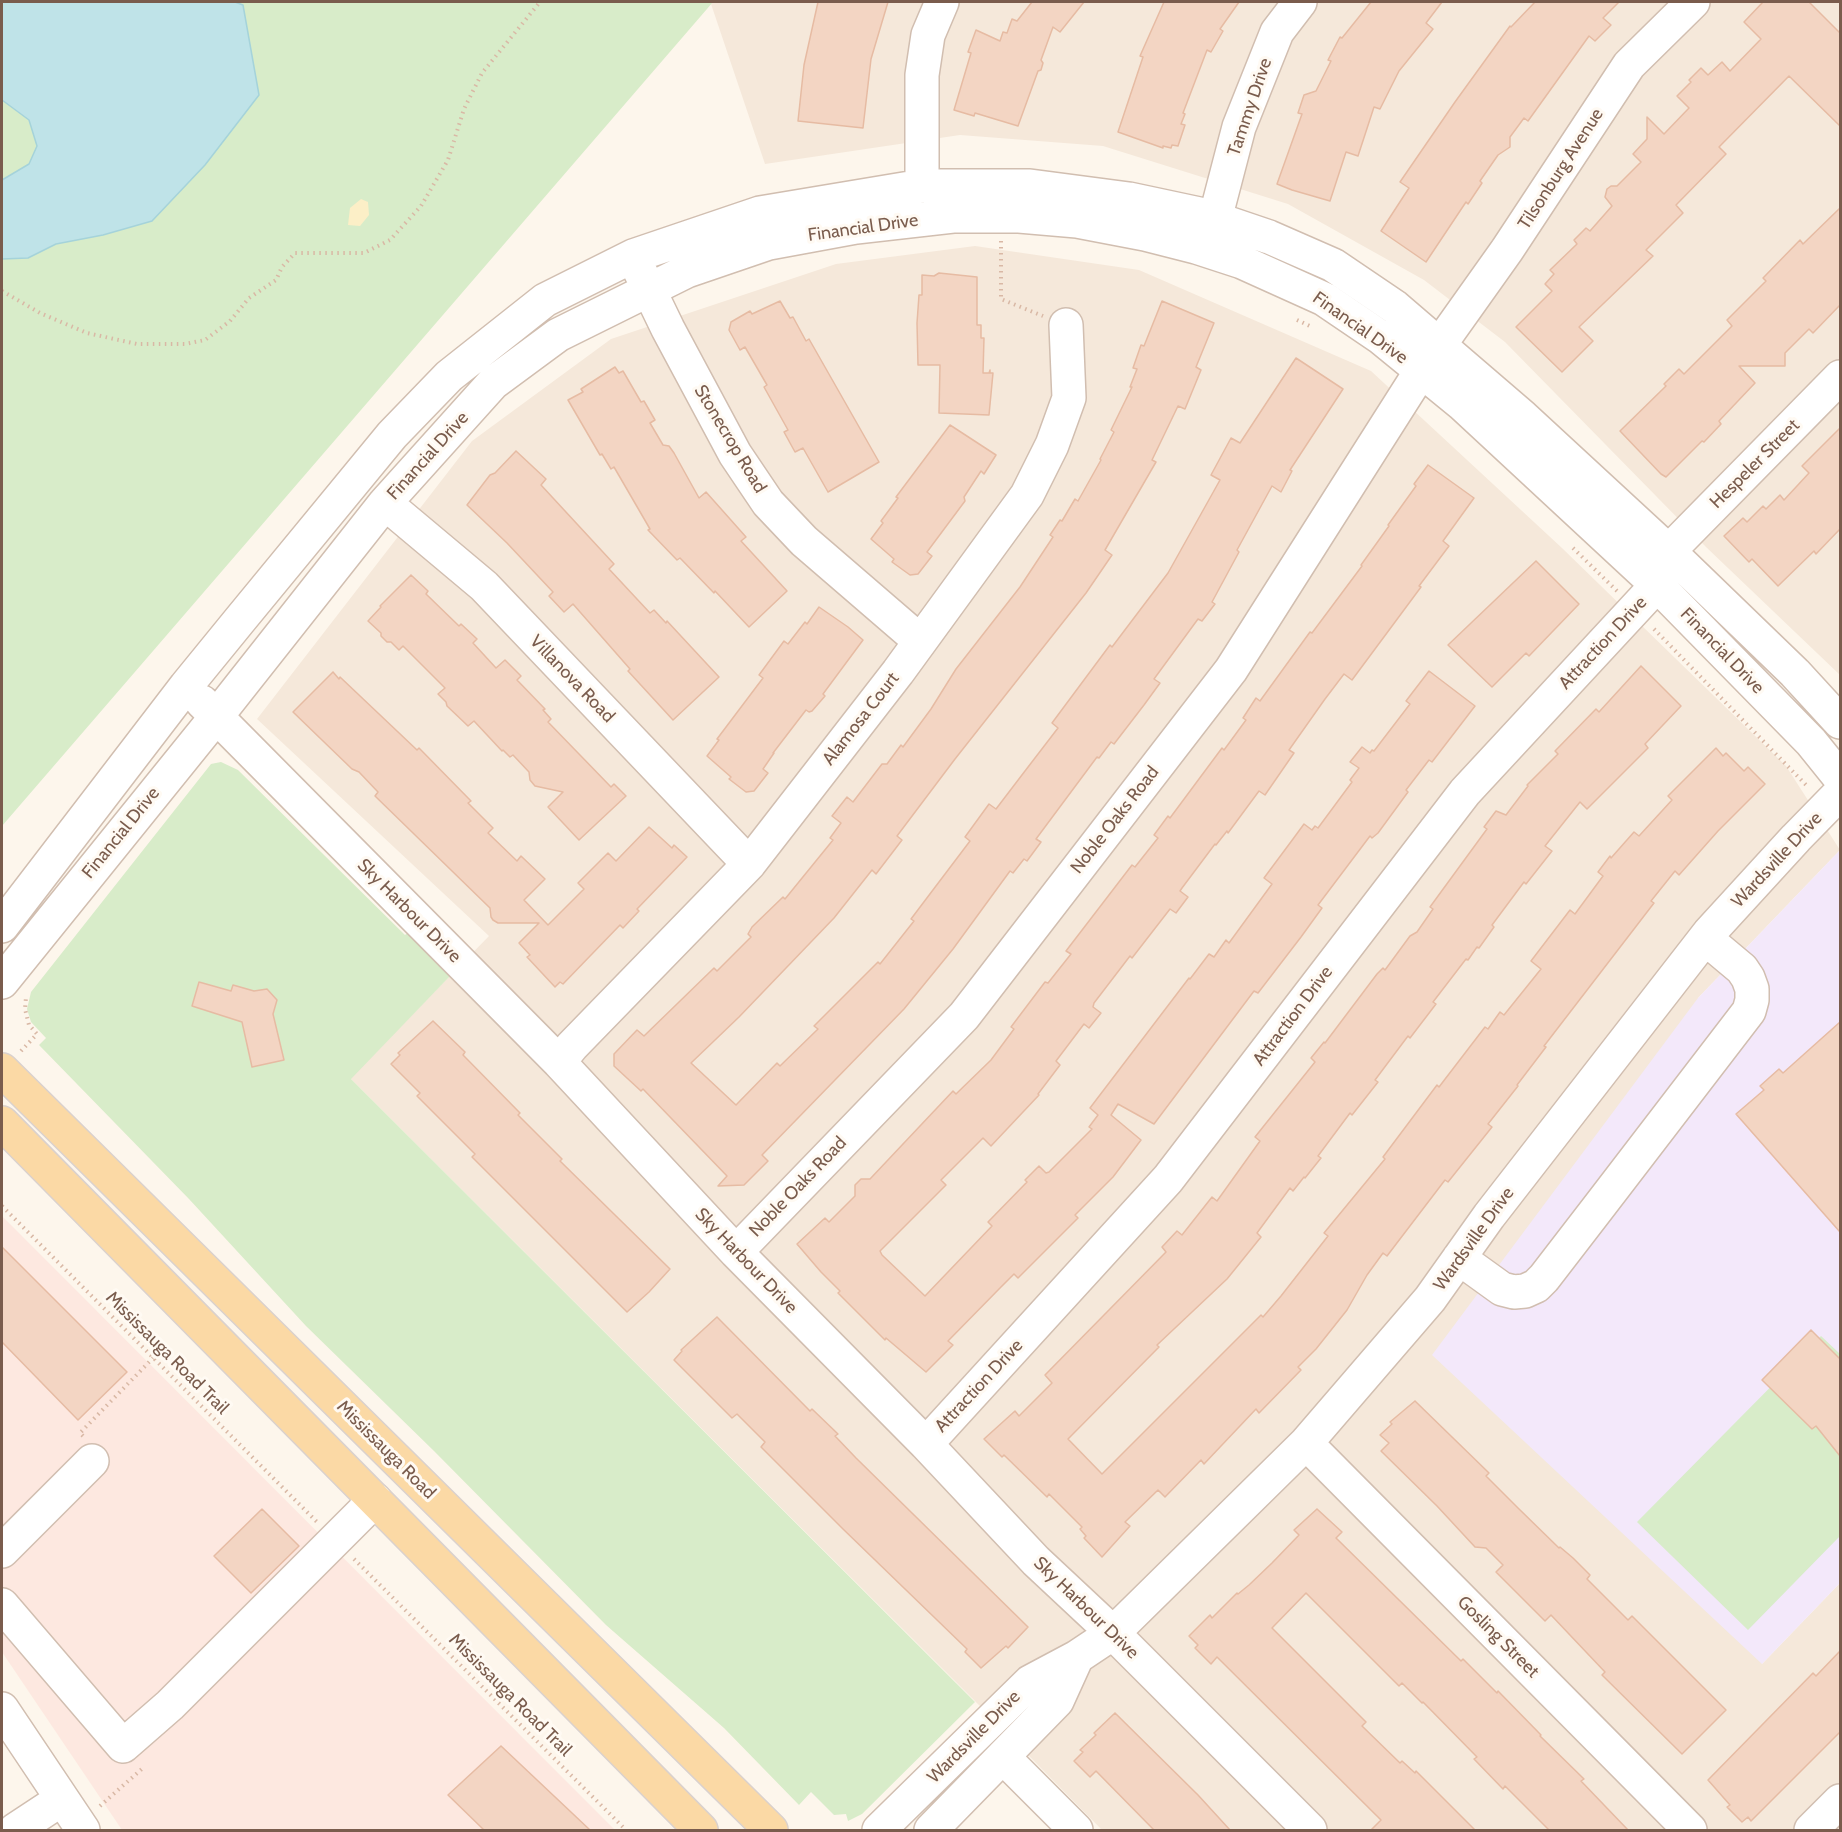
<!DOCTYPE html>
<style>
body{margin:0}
#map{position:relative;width:1842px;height:1832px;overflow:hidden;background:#fdf6ec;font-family:Cabin,sans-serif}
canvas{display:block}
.frame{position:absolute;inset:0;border:3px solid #7a5c4d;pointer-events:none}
</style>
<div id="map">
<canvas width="1842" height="1832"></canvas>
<div class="frame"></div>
</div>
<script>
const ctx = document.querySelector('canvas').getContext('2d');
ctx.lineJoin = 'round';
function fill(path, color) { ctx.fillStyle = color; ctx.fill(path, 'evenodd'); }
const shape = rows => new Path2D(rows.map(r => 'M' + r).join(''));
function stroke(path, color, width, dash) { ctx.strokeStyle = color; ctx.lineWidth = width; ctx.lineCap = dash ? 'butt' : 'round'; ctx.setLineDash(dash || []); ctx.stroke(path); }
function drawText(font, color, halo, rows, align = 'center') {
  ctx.font = font + ' Cabin,sans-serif'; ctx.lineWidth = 6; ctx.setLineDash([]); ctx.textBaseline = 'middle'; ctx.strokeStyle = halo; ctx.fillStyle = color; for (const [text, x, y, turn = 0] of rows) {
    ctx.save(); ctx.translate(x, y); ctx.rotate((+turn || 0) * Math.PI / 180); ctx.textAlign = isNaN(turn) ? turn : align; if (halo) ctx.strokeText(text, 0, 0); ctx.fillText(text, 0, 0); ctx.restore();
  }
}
fill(shape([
 [713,2,1840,2,1840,675,1706,547,1505,342,1424,280,1288,204,1103,146,960,135,765,164,711,4],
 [975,246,1139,270,1371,371,1562,548,1786,766,1840,850,1698,998,1762,1664,1840,1583,1840,1830,1102,1830,972,1698,350,1078,489,936,257,719,472,441,611,339,836,264]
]), '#f5e8da');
fill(shape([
 [2,1216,615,1830,122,1830,2,1652]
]), '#fde8e0');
fill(shape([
 [1840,850,1840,1583,1762,1664,1432,1355,1698,998]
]), '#f3e8fa');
fill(shape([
 [2,2,713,2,2,826],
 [221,762,238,770,405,935,410,931,451,975,351,1079,975,1702,862,1814,848,1821,846,1814,834,1815,811,1792,799,1805,724,1728,606,1625,434,1451,306,1326,189,1199,39,1045,46,1038,31,1022,27,1009,31,992,211,764],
 [1821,1336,1840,1354,1840,1536,1748,1630,1637,1522]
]), '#d8ecc9');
fill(shape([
 [361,199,368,202,369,215,360,226,348,225,350,208]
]), '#fcefc7');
const water = shape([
 [2,2,235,2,243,5,259,95,205,165,152,221,103,235,56,244,28,258,2,259,2,180,29,164,37,146,29,120,2,100,2,2]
]);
fill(water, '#bfe3e8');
stroke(water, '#a5d3da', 1.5);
const building = shape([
 [818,2,888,2,871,59,863,128,798,121,804,65,818,2],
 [1032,2,1084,2,1060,32,1053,27,1041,60,1043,63,1041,70,1038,71,1018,126,975,113,974,116,954,110,971,53,968,52,976,30,1000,41,1003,32,1007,33,1012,19,1017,21,1032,2],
 [1164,2,1239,2,1220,29,1223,31,1211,52,1207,50,1183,113,1185,114,1181,124,1185,125,1178,146,1172,145,1171,148,1163,146,1163,148,1118,132,1143,57,1140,56,1164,2],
 [1371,2,1442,2,1426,23,1433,29,1399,71,1380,109,1374,107,1358,156,1346,152,1330,201,1292,190,1277,184,1302,114,1298,113,1304,95,1316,91,1331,61,1328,60,1340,37,1342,38,1371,2],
 [1535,2,1619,2,1603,18,1611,25,1595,41,1589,36,1528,121,1524,118,1510,137,1510,147,1498,155,1480,181,1482,183,1468,204,1466,202,1426,262,1381,231,1409,188,1400,182,1455,102,1510,26,1511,27,1535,2],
 [1763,2,1809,2,1840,33,1840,126,1789,76,1719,147,1726,154,1676,205,1683,213,1646,250,1653,256,1579,327,1593,341,1562,372,1516,327,1552,291,1545,284,1554,274,1550,270,1577,244,1574,240,1586,228,1590,231,1612,206,1605,197,1607,189,1611,186,1617,186,1641,162,1633,154,1647,139,1647,117,1664,134,1689,108,1677,96,1691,82,1689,80,1701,68,1708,75,1722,62,1730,71,1761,39,1744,22,1763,2],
 [1840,208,1840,305,1813,333,1809,329,1785,353,1785,366,1739,366,1755,383,1719,421,1721,424,1704,442,1702,441,1666,477,1661,474,1620,431,1666,386,1664,384,1679,369,1684,374,1732,326,1727,320,1766,281,1763,278,1800,240,1803,244,1840,208],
 [939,273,977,277,977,325,981,325,981,338,984,338,983,373,989,373,990,370,990,373,993,373,989,415,939,413,940,365,918,365,917,323,919,295,922,295,922,275,934,276,939,273],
 [780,301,790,318,793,317,806,341,809,339,879,462,828,492,803,448,795,452,784,432,788,430,764,387,767,385,745,347,740,350,729,330,731,322,750,311,752,314,780,301],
 [1162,301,1214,323,1196,367,1201,370,1185,409,1178,406,1152,460,1156,462,1105,550,1112,555,1086,593,955,759,897,836,902,840,876,874,872,870,834,918,739,1017,691,1063,736,1105,777,1063,780,1066,818,1029,814,1026,878,962,880,964,914,921,911,919,970,841,965,837,989,804,996,809,1025,771,1058,728,1052,723,1110,645,1112,647,1168,573,1220,480,1211,475,1231,438,1240,443,1296,358,1343,389,1290,470,1292,471,1281,492,1272,486,1237,550,1239,552,1212,602,1215,604,1202,621,1198,619,1154,679,1160,683,1144,705,1114,744,1111,742,1099,758,1097,757,1036,839,1041,842,1027,861,1024,859,1013,873,1010,871,953,949,904,1009,762,1155,768,1161,744,1185,718,1186,727,1176,643,1089,641,1091,614,1066,614,1054,637,1030,644,1036,714,968,717,971,751,937,748,934,752,927,783,897,785,899,833,840,830,838,841,823,832,816,847,797,853,802,882,764,887,764,901,745,903,747,931,709,956,669,1020,587,1053,537,1050,535,1060,520,1062,521,1075,499,1078,501,1101,460,1100,459,1114,432,1111,430,1132,387,1130,387,1137,369,1133,368,1141,345,1144,346,1162,301],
 [615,367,619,373,623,371,641,402,644,401,655,420,650,423,663,445,669,446,674,453,699,498,706,492,746,537,741,541,787,591,749,627,715,591,714,593,680,558,677,560,648,530,650,529,614,467,611,469,602,454,600,455,568,400,583,392,581,389,615,367],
 [950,425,996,455,984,474,981,471,964,497,965,501,927,552,932,556,918,574,910,575,892,562,894,559,871,539,883,523,881,521,898,498,896,497,950,425],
 [1840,428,1840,529,1816,554,1814,551,1778,586,1752,559,1749,562,1724,536,1743,518,1747,522,1763,506,1766,509,1780,495,1784,500,1809,473,1802,466,1840,428],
 [516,451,546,479,541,485,614,564,609,569,650,613,654,610,666,623,667,621,719,677,673,720,628,671,630,669,573,604,564,612,549,596,553,592,507,543,467,505,490,475,495,473,516,451],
 [1428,465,1474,498,1443,541,1449,546,1419,586,1421,587,1352,680,1344,674,1325,699,1289,750,1294,753,1265,795,1259,791,1228,833,1227,831,1216,845,1215,844,1182,888,1180,891,1188,897,1176,913,1170,909,1132,958,1130,956,1094,1003,1093,1007,1101,1013,1089,1028,1084,1024,1056,1061,1060,1065,1038,1094,1039,1095,991,1146,983,1138,941,1180,946,1185,880,1251,882,1255,925,1296,992,1226,988,1222,1027,1182,1025,1180,1039,1166,1046,1173,1049,1172,1092,1129,1089,1127,1098,1115,1090,1108,1189,978,1190,979,1209,954,1214,957,1226,940,1229,943,1272,884,1264,878,1293,839,1304,824,1312,830,1315,826,1318,828,1352,782,1350,780,1359,768,1350,762,1362,747,1370,753,1372,750,1374,751,1410,704,1406,701,1429,671,1475,706,1432,762,1429,760,1406,790,1408,792,1378,833,1372,838,1370,836,1318,905,1322,908,1301,937,1258,993,1254,991,1154,1124,1118,1104,1111,1115,1141,1140,1113,1177,1075,1215,1078,1218,1018,1278,1014,1274,1000,1288,948,1341,953,1345,926,1372,886,1338,885,1340,838,1293,840,1291,821,1272,797,1244,825,1218,829,1222,855,1196,855,1185,861,1179,870,1179,953,1091,956,1094,991,1060,1014,1029,1011,1027,1045,982,1048,983,1071,954,1066,951,1132,865,1135,867,1158,838,1154,835,1168,816,1170,818,1222,748,1224,750,1246,720,1243,718,1256,698,1260,701,1310,632,1312,633,1362,566,1361,565,1389,526,1388,525,1416,486,1414,484,1428,465],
 [1536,561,1579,604,1529,656,1526,653,1492,687,1448,645,1536,561],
 [411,575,428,591,426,594,459,626,461,624,477,639,473,643,496,668,505,660,521,676,517,680,545,709,543,710,551,719,548,722,611,787,614,784,626,796,579,840,548,807,563,792,535,786,530,780,529,772,513,755,510,757,503,750,502,751,474,721,468,726,447,706,446,702,438,694,445,688,403,646,399,650,391,642,387,642,381,636,381,633,368,621,381,607,380,606,411,575],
 [819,607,848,627,863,640,823,694,825,696,812,711,809,712,806,710,773,753,774,753,763,769,768,773,754,791,746,792,729,779,731,777,707,756,719,740,717,739,763,678,759,675,784,641,788,644,805,622,807,624,819,607],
 [1641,666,1681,706,1645,744,1648,748,1587,809,1580,802,1545,846,1552,851,1526,884,1524,882,1492,925,1494,927,1479,948,1477,947,1468,960,1466,959,1433,1002,1436,1004,1410,1038,1408,1036,1375,1080,1378,1082,1352,1115,1350,1113,1318,1156,1321,1158,1305,1178,1304,1177,1293,1191,1290,1188,1257,1233,1261,1237,1227,1279,1157,1345,1159,1347,1068,1439,1102,1474,1261,1315,1263,1317,1281,1296,1328,1236,1324,1233,1385,1159,1383,1157,1437,1085,1439,1087,1485,1027,1488,1029,1500,1012,1504,1015,1541,969,1531,961,1570,910,1575,914,1603,876,1598,872,1610,856,1611,858,1634,832,1639,836,1672,800,1668,796,1716,748,1723,756,1726,753,1744,771,1748,767,1765,784,1718,831,1679,875,1675,871,1651,901,1654,903,1544,1046,1546,1047,1517,1085,1518,1086,1488,1124,1492,1127,1448,1182,1445,1180,1387,1256,1383,1253,1367,1275,1347,1310,1316,1349,1298,1367,1301,1370,1259,1413,1256,1409,1204,1464,1201,1460,1165,1497,1158,1490,1125,1522,1130,1526,1102,1557,1084,1538,1086,1536,1080,1529,1082,1527,1049,1494,1047,1497,1004,1455,1002,1457,984,1439,1015,1411,1019,1416,1052,1383,1045,1375,1166,1252,1162,1247,1177,1231,1182,1235,1212,1197,1217,1201,1260,1141,1255,1137,1315,1062,1311,1058,1324,1042,1325,1043,1377,974,1383,968,1385,970,1410,936,1417,932,1433,909,1430,907,1487,829,1484,827,1496,811,1506,815,1528,786,1527,785,1558,754,1555,751,1596,709,1599,712,1641,666],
 [333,672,339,679,340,677,417,750,419,748,471,801,468,803,493,828,488,833,517,861,521,856,545,879,524,900,548,925,584,889,578,883,608,853,616,861,649,827,672,848,674,845,687,857,637,909,639,911,623,928,620,925,563,984,560,982,555,987,527,957,530,955,519,943,539,923,498,923,493,920,491,917,490,908,375,796,378,792,359,772,352,769,293,712,333,672],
 [199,982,231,991,233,985,254,991,267,989,277,1000,273,1014,284,1060,252,1067,242,1022,192,1006,199,982],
 [433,1021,465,1052,463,1055,520,1113,518,1115,562,1159,560,1161,670,1269,649,1292,627,1312,472,1157,475,1154,417,1096,420,1093,391,1064,400,1055,398,1053,433,1021],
 [1840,1022,1840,1232,1736,1114,1764,1090,1760,1086,1779,1069,1783,1073,1840,1022],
 [2,1247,127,1372,78,1420,2,1342,2,1247],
 [717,1317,810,1411,812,1409,838,1434,835,1436,856,1458,1028,1627,1008,1648,1006,1646,981,1668,965,1652,967,1649,843,1529,761,1447,765,1442,737,1414,732,1418,674,1360,682,1351,681,1350,717,1317],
 [1811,1330,1840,1359,1840,1456,1816,1426,1812,1429,1762,1380,1811,1330],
 [1415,1401,1489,1473,1486,1476,1518,1508,1559,1548,1560,1547,1573,1558,1590,1575,1587,1579,1628,1620,1632,1616,1726,1710,1682,1754,1602,1675,1605,1672,1551,1615,1545,1621,1496,1572,1503,1565,1486,1548,1475,1547,1437,1506,1381,1451,1389,1443,1380,1435,1392,1424,1390,1422,1415,1401],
 [262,1509,299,1546,251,1593,214,1556,262,1509],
 [1317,1509,1342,1532,1336,1538,1461,1661,1463,1659,1497,1693,1498,1691,1541,1735,1540,1736,1584,1779,1581,1781,1628,1830,1549,1830,1505,1786,1503,1789,1474,1759,1477,1757,1423,1702,1422,1703,1402,1683,1399,1686,1306,1593,1272,1628,1366,1722,1362,1726,1400,1763,1402,1761,1415,1773,1416,1771,1475,1830,1371,1830,1381,1820,1217,1657,1211,1664,1195,1648,1198,1645,1189,1636,1210,1615,1212,1618,1237,1593,1238,1594,1249,1585,1272,1563,1299,1535,1294,1530,1317,1509],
 [1840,1651,1840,1732,1751,1821,1748,1817,1742,1822,1727,1807,1730,1805,1708,1780,1813,1673,1816,1676,1840,1651],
 [1115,1713,1198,1795,1230,1830,1154,1830,1096,1771,1090,1777,1074,1761,1083,1752,1080,1750,1096,1735,1094,1733,1115,1713],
 [501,1746,590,1830,484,1830,448,1795,501,1746]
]);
fill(building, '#f3d5c3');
stroke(building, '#e6bba3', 1.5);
const minor = shape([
 [922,186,922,75,928,35,942,2],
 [1215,219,1239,127,1277,32,1300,2],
 [640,271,668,329,735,454,768,503,804,541,920,641],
 [385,503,484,586,749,864],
 [1669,551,1840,377],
 [202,702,559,1062,736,1252,926,1444,1036,1561,1113,1633,1310,1830],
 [2,926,186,686,239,621,392,435,449,376,545,300,633,256,760,213,922,186,1030,186,1129,199,1204,215,1269,237,1333,265,1395,307,1523,417,1679,561,1795,673,1840,722],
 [2,982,216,717,385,503,493,383,558,335,687,271,769,243,856,227,953,216,1019,216,1077,221,1145,234,1196,247,1242,262,1324,299,1380,337,1462,404,1657,585,1811,742,1840,778],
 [559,1062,572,1046,749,864,898,672,1027,495,1052,445,1069,398,1066,325],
 [736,1252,964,1016,1231,670,1421,371,1507,250,1629,65,1693,2],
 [1459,1258,1502,1289,1514,1292,1525,1291,1536,1286,1544,1278,1601,1204,1749,1011,1752,1000,1752,989,1748,978,1742,969,1705,938],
 [1306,1443,1690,1830],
 [926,1444,1168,1179,1465,792,1657,585],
 [2,1551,92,1461],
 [2,1605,123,1746,170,1705,375,1500],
 [2,1709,83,1830],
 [1003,1757,1076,1830],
 [15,1830,62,1799],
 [879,1830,1030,1682,1077,1657,1113,1633,1306,1443,1430,1299,1489,1216,1709,933,1796,838,1840,793],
 [931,1830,1057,1701,1077,1657],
 [1811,1830,1840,1801]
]);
const major = shape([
 [2,1070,771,1830],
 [2,1123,701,1830]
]);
stroke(minor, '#d1beb0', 36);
stroke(major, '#dad1cd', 36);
stroke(shape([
 [1001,241,1001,299,1043,316],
 [2,291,40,313,87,333,137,344,185,344,205,340,230,321,249,298,276,280,282,267,295,253,364,253,390,240,421,206,448,160,464,109,482,73,540,2],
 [1297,320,1312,327],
 [1573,548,1617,591],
 [1654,629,1808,787],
 [21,1051,37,1034,29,1025,25,1009,26,997],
 [2,1206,317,1522],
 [83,1436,80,1433,153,1358],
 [354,1559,626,1830],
 [100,1806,144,1767]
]), '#d9b8a5', 4, [1.5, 4.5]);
stroke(minor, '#fff', 33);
stroke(major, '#fbd9a5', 33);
drawText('18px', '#7a5c4d', '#fffaf3', [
 ["Tammy Drive",1250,107,-71],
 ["Tilsonburg Avenue",1561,169,-57],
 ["Financial Drive",863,228,-8],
 ["Financial Drive",1360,328,35],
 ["Stonecrop Road",730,439,59],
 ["Financial Drive",428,456,-48],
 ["Hespeler Street",1755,464,-45],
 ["Attraction Drive",1603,643,-47],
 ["Financial Drive",1722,651,46],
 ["Villanova Road",572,679,46],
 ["Alamosa Court",861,719,-52],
 ["Noble Oaks Road",1115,820,-52],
 ["Financial Drive",121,833,-51],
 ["Wardsville Drive",1777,860,-47],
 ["Sky Harbour Drive",409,911,45],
 ["Attraction Drive",1293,1016,-53],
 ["Noble Oaks Road",798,1187,-46],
 ["Wardsville Drive",1474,1239,-54],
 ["Sky Harbour Drive",746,1261,46],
 ["Mississauga Road Trail",167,1353,45],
 ["Attraction Drive",979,1386,-47],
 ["Mississauga Road",386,1450,45],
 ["Sky Harbour Drive",1086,1608,44],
 ["Gosling Street",1498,1637,45],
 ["Mississauga Road Trail",510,1695,45],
 ["Wardsville Drive",974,1737,-45]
]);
</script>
